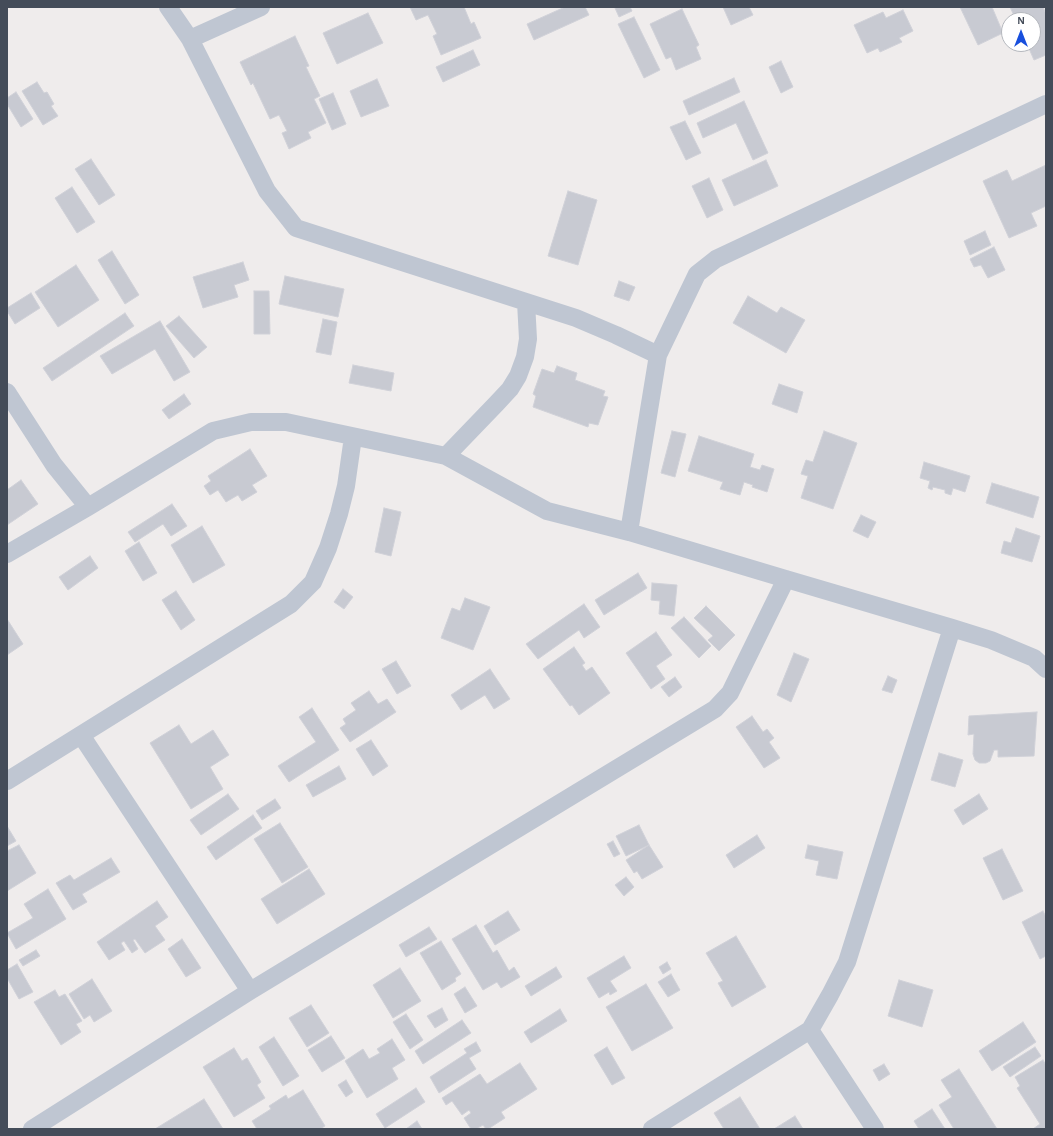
<!DOCTYPE html>
<style>
body{margin:0}
#map{position:relative;width:1053px;height:1136px;overflow:hidden;background:#efecec;font-family:"Alegreya Sans",sans-serif}
canvas{display:block}
.frame{position:absolute;inset:0;border:8px solid #444c59;pointer-events:none}
.north{position:absolute;left:1001px;top:12px;width:40px;height:40px;box-sizing:border-box;background:#fff;border:1px solid #b4b7bd;border-radius:50%;rotate:0deg;font-size:11px;font-weight:700;line-height:16px;text-align:center;color:#444c59}
.north::after{content:'';display:block;margin:auto;width:14px;height:18px;background:#184fdd;clip-path:polygon(50% 0,100% 100%,50% 72%,0 100%)}
</style>
<div id="map">
<canvas width="1053" height="1136"></canvas>
<div class="frame"></div>
<div class="north">N</div>
</div>
<script>
const ctx = document.querySelector('canvas').getContext('2d');
ctx.lineJoin = 'round';
function fill(path, color) { ctx.fillStyle = color; ctx.fill(path, 'evenodd'); }
const shape = rows => new Path2D(rows.map(r => 'M' + r).join(''));
function stroke(path, color, width, dash) { ctx.strokeStyle = color; ctx.lineWidth = width; ctx.lineCap = dash ? 'butt' : 'round'; ctx.setLineDash(dash || []); ctx.stroke(path); }
const building = shape([
 [410,7,464,7,471,24,474,22,481,38,441,55,433,36,437,34,428,15,416,20,410,7],
 [565,7,585,7,589,15,534,40,527,24,565,7],
 [617,7,630,7,632,11,619,17,615,8,617,7],
 [723,7,749,7,753,15,731,25,723,7],
 [960,7,992,7,1003,33,978,45,960,7],
 [1010,7,1043,7,1046,14,1046,55,1034,60,1027,44,1033,44,1033,20,1016,20,1010,7],
 [682,9,699,45,696,47,701,59,676,70,671,57,666,59,650,24,682,9],
 [903,10,913,31,899,38,902,42,880,52,878,48,867,53,854,25,883,12,886,18,903,10],
 [368,13,383,43,337,64,323,33,368,13],
 [634,17,660,70,644,78,618,24,634,17],
 [295,36,309,66,306,67,320,96,314,99,326,123,308,132,311,138,289,149,282,133,287,131,279,115,270,119,253,83,251,85,240,62,295,36],
 [473,50,480,65,443,82,436,67,473,50],
 [781,61,793,87,781,93,769,67,781,61],
 [734,78,740,92,689,115,683,101,734,78],
 [377,79,389,106,361,117,350,91,377,79],
 [37,82,44,93,47,92,54,104,51,106,58,116,43,125,22,91,37,82],
 [16,92,33,119,21,127,7,104,7,98,16,92],
 [333,93,346,124,332,130,319,99,333,93],
 [744,101,768,153,753,160,736,123,703,138,697,123,744,101],
 [685,121,701,153,686,160,670,127,685,121],
 [91,159,115,195,99,205,75,169,91,159],
 [766,160,778,186,734,206,722,180,766,160],
 [1046,165,1046,206,1031,213,1037,226,1009,238,983,181,1007,170,1012,181,1046,165],
 [709,178,723,210,707,218,692,186,709,178],
 [72,187,95,222,77,233,55,198,72,187],
 [568,191,597,200,578,265,548,256,568,191],
 [985,231,991,245,970,255,964,241,985,231],
 [994,247,1005,270,988,278,981,265,974,267,970,259,994,247],
 [112,251,139,295,125,304,98,260,112,251],
 [243,262,249,280,234,285,238,297,203,308,193,277,243,262],
 [76,265,99,300,58,327,35,292,76,265],
 [285,276,344,289,338,317,279,304,285,276],
 [619,281,635,287,629,301,614,296,619,281],
 [254,291,269,291,270,334,254,334,254,291],
 [31,293,40,308,15,324,7,311,7,308,31,293],
 [748,296,777,313,781,307,805,320,786,353,733,323,748,296],
 [125,313,134,326,52,381,43,368,125,313],
 [179,316,207,347,194,358,166,326,179,316],
 [323,319,337,322,331,355,316,352,323,319],
 [160,321,190,372,174,381,155,349,112,374,100,356,160,321],
 [353,365,394,373,391,391,349,383,353,365],
 [557,366,577,373,575,380,605,391,603,396,608,397,598,425,589,423,588,427,533,407,536,396,533,394,542,369,554,373,557,366],
 [779,384,803,392,797,413,772,404,779,384],
 [184,394,191,404,169,419,162,410,184,394],
 [672,431,686,434,675,477,661,473,672,431],
 [824,431,857,443,833,509,801,498,808,476,801,474,806,460,813,462,824,431],
 [699,436,754,454,750,467,760,470,762,465,774,469,767,492,752,487,753,485,744,482,740,495,720,489,723,482,688,471,699,436],
 [250,449,267,476,252,485,257,492,242,501,238,495,226,502,218,490,210,495,204,486,211,481,208,476,250,449],
 [924,462,970,476,965,492,953,488,951,495,945,493,945,490,933,487,932,490,928,488,930,481,920,478,924,462],
 [21,480,38,504,7,525,7,490,21,480],
 [992,483,1039,497,1033,518,986,503,992,483],
 [172,504,187,526,171,536,163,524,135,542,128,532,172,504],
 [384,508,401,512,391,556,375,552,384,508],
 [861,515,876,522,868,538,853,531,861,515],
 [202,526,225,565,193,583,171,545,202,526],
 [1016,528,1040,536,1032,562,1001,553,1004,541,1011,543,1016,528],
 [139,542,157,573,143,581,125,551,139,542],
 [90,556,98,568,68,590,59,577,90,556],
 [638,573,647,588,604,615,595,600,638,573],
 [652,583,677,585,674,616,659,614,660,601,651,600,652,583],
 [343,589,353,597,344,609,334,602,343,589],
 [176,591,195,620,181,630,162,600,176,591],
 [465,598,490,607,473,650,441,638,452,608,460,611,465,598],
 [584,604,600,627,584,638,579,630,538,659,526,644,584,604],
 [706,606,735,635,719,651,708,640,713,636,694,618,706,606],
 [684,617,711,646,699,658,671,628,684,617],
 [7,619,23,644,7,655,7,619],
 [656,632,672,655,656,666,665,679,651,689,626,653,656,632],
 [574,647,585,663,582,665,586,671,592,667,610,693,579,715,572,705,570,706,543,669,574,647],
 [794,653,809,659,791,702,777,695,794,653],
 [396,661,411,686,397,694,382,669,396,661],
 [490,669,510,699,494,709,485,695,461,710,451,695,490,669],
 [888,676,897,680,892,693,882,690,888,676],
 [675,677,682,687,669,697,661,687,675,677],
 [369,691,378,704,387,699,396,712,350,742,340,728,346,724,343,719,356,710,351,703,369,691],
 [312,708,339,750,289,782,278,766,316,742,299,717,312,708],
 [1037,712,1034,756,998,757,998,750,994,750,990,761,986,763,979,763,975,760,973,754,974,734,968,735,969,716,1037,712],
 [752,716,763,732,767,729,774,738,769,742,780,758,764,768,736,727,752,716],
 [179,725,191,744,213,730,229,755,210,767,223,789,191,809,150,743,179,725],
 [371,740,388,766,373,776,356,749,371,740],
 [939,753,963,760,955,787,931,780,939,753],
 [339,766,346,779,313,797,306,785,339,766],
 [228,794,239,809,201,835,190,820,228,794],
 [979,794,988,809,963,825,954,810,979,794],
 [275,799,281,808,262,820,256,811,275,799],
 [253,815,262,828,216,860,207,847,253,815],
 [280,823,308,867,282,883,254,839,280,823],
 [639,825,649,845,626,856,616,836,639,825],
 [7,826,16,841,7,846,7,826],
 [757,835,765,848,734,868,726,855,757,835],
 [613,841,620,854,614,857,607,844,613,841],
 [19,845,36,873,7,891,7,851,19,845],
 [649,845,663,867,642,879,637,871,634,873,626,860,649,845],
 [808,845,843,852,837,879,816,875,819,861,805,858,808,845],
 [1002,849,1023,891,1003,900,983,858,1002,849],
 [111,858,120,872,82,894,87,902,73,910,56,883,70,875,74,880,111,858],
 [309,869,325,894,277,924,261,899,309,869],
 [626,877,634,887,624,896,615,885,626,877],
 [48,889,66,919,16,949,7,933,33,918,24,904,48,889],
 [157,901,168,917,155,926,165,940,145,953,135,939,133,940,138,949,132,953,124,941,121,943,125,950,109,960,97,942,157,901],
 [508,911,520,930,495,945,484,926,508,911],
 [1043,911,1046,917,1046,956,1040,959,1022,922,1043,911],
 [476,925,493,953,497,950,509,971,514,967,520,977,501,988,497,982,483,990,452,939,476,925],
 [429,927,437,939,406,957,399,945,429,927],
 [736,936,766,987,732,1007,718,983,723,981,706,953,736,936],
 [182,939,201,968,186,977,168,949,182,939],
 [441,941,461,974,455,978,456,981,442,990,420,953,441,941],
 [36,950,40,956,23,966,19,960,36,950],
 [624,956,631,968,610,981,617,991,610,995,609,992,599,998,587,978,624,956],
 [667,962,671,969,663,974,659,967,667,962],
 [17,964,33,992,19,999,7,978,7,970,17,964],
 [556,967,562,977,531,996,525,986,556,967],
 [400,968,421,1001,393,1018,373,985,400,968],
 [671,974,680,990,668,997,658,982,671,974],
 [92,979,112,1011,94,1022,90,1015,84,1019,69,994,92,979],
 [899,980,933,990,922,1027,888,1016,899,980],
 [646,984,673,1028,632,1051,606,1007,646,984],
 [465,987,477,1006,465,1013,454,994,465,987],
 [55,990,59,997,65,994,82,1021,76,1024,81,1032,61,1045,34,1002,55,990],
 [311,1005,329,1033,307,1047,289,1018,311,1005],
 [442,1008,448,1020,435,1028,427,1016,442,1008],
 [560,1009,567,1021,531,1043,524,1032,560,1009],
 [406,1014,423,1040,410,1049,393,1022,406,1014],
 [462,1020,471,1033,423,1064,415,1051,462,1020],
 [1023,1022,1036,1042,992,1071,979,1051,1023,1022],
 [331,1036,345,1058,322,1072,308,1050,331,1036],
 [274,1037,299,1076,283,1086,259,1047,274,1037],
 [392,1039,405,1060,392,1068,398,1079,367,1098,345,1061,363,1049,369,1059,380,1053,377,1049,392,1039],
 [476,1042,481,1051,469,1058,476,1069,439,1093,430,1077,467,1053,464,1049,476,1042],
 [607,1047,625,1078,612,1085,594,1055,607,1047],
 [1035,1047,1041,1056,1010,1077,1003,1067,1035,1047],
 [234,1048,242,1061,247,1058,261,1082,257,1085,265,1098,234,1117,203,1067,234,1048],
 [1043,1060,1046,1065,1046,1129,1033,1129,1040,1124,1017,1088,1020,1086,1015,1077,1043,1060],
 [520,1063,537,1089,501,1112,505,1118,488,1129,486,1129,483,1125,476,1129,471,1129,464,1118,471,1113,469,1110,462,1115,452,1101,446,1105,442,1098,480,1074,487,1084,520,1063],
 [884,1064,890,1074,879,1081,873,1070,884,1064],
 [959,1069,997,1129,954,1129,939,1105,952,1097,941,1080,959,1069],
 [346,1080,353,1092,346,1097,338,1085,346,1080],
 [416,1088,425,1102,385,1128,376,1114,416,1088],
 [303,1090,325,1126,320,1129,257,1129,252,1121,271,1109,269,1106,286,1095,288,1099,303,1090],
 [740,1097,760,1129,724,1129,714,1113,740,1097],
 [204,1099,223,1129,155,1129,204,1099],
 [932,1109,945,1129,919,1129,914,1121,932,1109],
 [795,1116,803,1129,774,1129,795,1116],
 [417,1121,422,1129,406,1129,417,1121]
]);
fill(building, '#c8cad2');
stroke(building, '#d0d1d8', 1);
stroke(shape([
 [168,7,190,39,267,191,296,228,576,318,616,335,658,355],
 [190,39,261,7],
 [7,392,54,465,88,507],
 [446,456,497,403,510,389,518,376,525,357,528,339,526,302],
 [629,532,658,355,697,274,716,259,1046,104],
 [7,554,88,507,213,431,251,422,286,422,446,456,547,511,629,532,786,579,952,628,991,640,1034,658,1046,669],
 [81,735,250,991],
 [7,781,291,604,313,582,328,548,339,514,346,486,353,437],
 [810,1030,875,1129],
 [32,1129,250,991,715,709,730,693,786,579],
 [652,1129,810,1030,830,995,847,962,952,628]
]), '#bfc6d2', 18);
</script>
